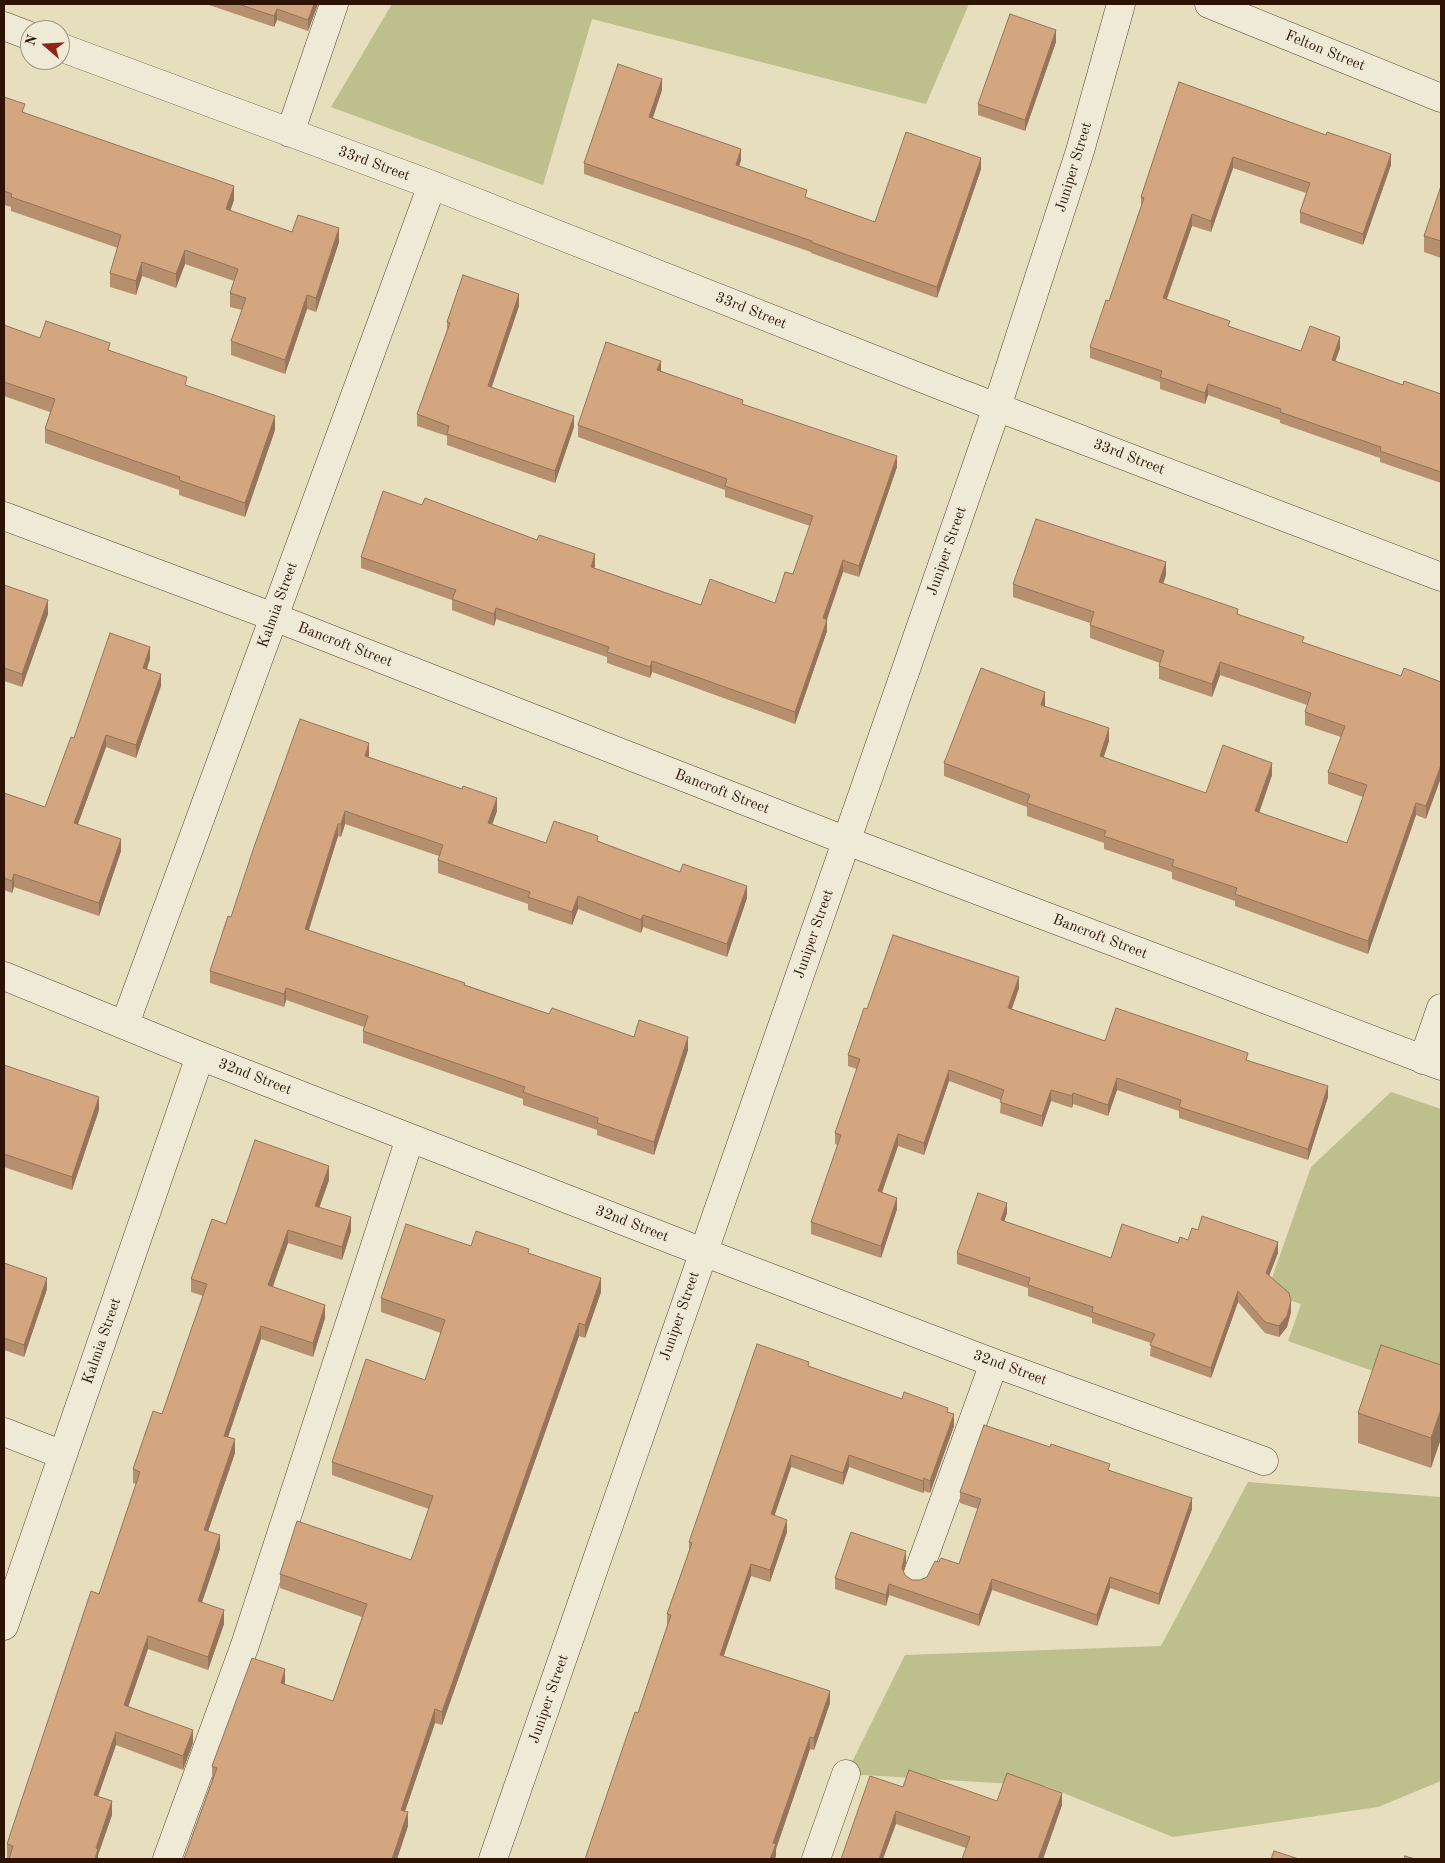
<!DOCTYPE html>
<style>
body{margin:0}
#map{position:relative;width:1445px;height:1863px;overflow:hidden;background:#e7debe;font-family:"Old Standard TT",serif}
canvas{display:block}
.frame{position:absolute;inset:0;border:5px solid #2e1203;pointer-events:none}
.north{position:absolute;left:20px;top:20px;width:50px;height:50px;box-sizing:border-box;background:#efead5;border:1px solid #a29481;border-radius:50%;rotate:289deg;font-size:14px;font-weight:700;line-height:20px;text-align:center;color:#2e1203}
.north::after{content:'';display:block;margin:auto;width:18px;height:22px;background:#8f2418;clip-path:polygon(50% 0,100% 100%,50% 72%,0 100%)}
</style>
<div id="map">
<canvas width="1445" height="1863"></canvas>
<div class="frame"></div>
<div class="north">N</div>
</div>
<script>
const ctx = document.querySelector('canvas').getContext('2d');
ctx.lineJoin = 'round';
function fill(path, color) { ctx.fillStyle = color; ctx.fill(path, 'evenodd'); }
const shape = rows => new Path2D(rows.map(r => 'M' + r).join(''));
function stroke(path, color, width, dash) { ctx.strokeStyle = color; ctx.lineWidth = width; ctx.lineCap = dash ? 'butt' : 'round'; ctx.setLineDash(dash || []); ctx.stroke(path); }
function drawText(font, color, halo, rows, align = 'center') {
  ctx.font = font + ' "Old Standard TT",serif'; ctx.lineWidth = 5; ctx.setLineDash([]); ctx.textBaseline = 'middle'; ctx.strokeStyle = halo; ctx.fillStyle = color; for (const [text, x, y, turn = 0] of rows) {
    ctx.save(); ctx.translate(x, y); ctx.rotate((+turn || 0) * Math.PI / 180); ctx.textAlign = isNaN(turn) ? turn : align; if (halo) ctx.strokeText(text, 0, 0); ctx.fillText(text, 0, 0); ctx.restore();
  }
}
fill(shape([
 [392,4,969,4,926,104,592,19,543,185,331,107],
 [1391,1092,1441,1109,1441,1395,1288,1341,1301,1304,1267,1292,1311,1167],
 [1248,1482,1441,1497,1441,1781,1378,1807,1173,1837,1046,1786,846,1774,905,1655,1161,1646]
]), '#bdbf8c');
const minor = shape([
 [1209,4,1441,98],
 [4,26,30,36],
 [60,47,432,185,939,385,1441,577],
 [290,133,334,4],
 [4,516,274,617,847,841,1441,1066],
 [4,976,200,1056,703,1252,994,1363,1264,1461],
 [125,1024,432,185],
 [1423,1060,1441,1008],
 [4,1432,63,1455],
 [917,1576,994,1363],
 [4,1626,200,1056],
 [167,1859,245,1645,410,1138],
 [493,1859,997,407,1080,151,1121,4],
 [816,1859,846,1774]
]);
stroke(minor, '#5c4532', 29);
stroke(minor, '#efead5', 28);
fill(shape([
 [206,4,318,4,308,31,277,20,274,27],
 [1056,42,1025,131,978,115,978,104],
 [1179,82,1391,165,1363,245,1300,223,1300,212,1306,193,1233,168,1211,232,1192,226,1167,299,1230,327,1301,351,1340,348,1335,361,1403,385,1441,394,1441,483,1380,462,1380,458,1280,423,1280,420,1208,395,1205,404,1160,389,1160,382,1090,358,1090,347,1109,301,1141,206,1141,197],
 [662,90,653,118,741,160,739,166,807,198,875,222,981,169,937,298,811,253,811,252,584,174,584,163],
 [4,97,25,113,234,200,230,211,292,232,339,242,316,312,307,309,285,374,231,355,231,341,242,310,230,307,230,293,234,281,185,264,176,288,142,276,136,295,110,287,110,273,118,248,11,211,11,207,4,205],
 [1441,186,1441,258,1424,252,1424,236],
 [519,306,492,387,574,427,555,483,447,445,447,436,417,426,417,414,447,330,447,322],
 [4,325,40,338,110,351,187,386,275,430,245,517,179,495,179,490,45,443,45,429,50,412,4,396],
 [661,371,897,467,859,577,843,572,827,620,827,631,795,724,652,672,650,678,607,663,607,657,496,619,494,626,452,610,452,600,361,568,361,557,595,566,594,568,701,605,775,603,793,574,810,526,725,497,725,490,578,437,578,425],
 [1166,575,1163,584,1238,614,1304,643,1401,676,1441,682,1426,819,1416,815,1368,954,1235,906,1235,901,1172,879,1172,872,1104,849,1104,843,1027,816,1027,807,944,776,944,763,1045,705,1045,706,1109,741,1103,757,1206,793,1272,775,1259,813,1347,843,1363,797,1328,784,1328,772,1341,737,1305,725,1305,712,1307,705,1220,675,1212,697,1159,679,1159,666,1160,663,1090,638,1090,623,1013,597,1013,584],
 [4,585,48,614,22,687,4,681],
 [150,659,147,669,161,686,136,758,106,747,78,824,121,851,99,916,14,887,12,893,4,890,4,793,45,807,74,738],
 [369,756,369,757,497,811,492,825,546,843,598,841,747,898,727,957,643,927,641,933,578,909,572,925,528,910,528,904,438,873,438,860,439,856,345,824,341,837,338,836,309,930,549,1014,634,1037,688,1050,654,1155,597,1135,597,1130,523,1105,523,1099,363,1043,363,1031,364,1027,286,1000,284,1007,210,983,210,971,231,917],
 [1019,988,1012,1009,1105,1041,1248,1060,1328,1097,1308,1160,1179,1118,1179,1111,1117,1090,1108,1116,1073,1104,1072,1108,1051,1101,1042,1127,1000,1113,1001,1100,949,1081,924,1155,898,1146,882,1193,897,1209,881,1258,811,1234,811,1222,838,1145,835,1144,835,1133,857,1069,848,1066,848,1055,867,1009],
 [4,1065,99,1110,72,1190,4,1167],
 [329,1180,319,1207,351,1231,342,1260,288,1243,273,1287,325,1318,313,1357,261,1339,228,1437,235,1453,208,1531,220,1549,202,1602,224,1624,208,1670,148,1649,128,1707,193,1743,183,1770,116,1745,98,1796,112,1815,98,1855,98,1859,9,1858,7,1858,7,1844,99,1594,136,1484,133,1483,133,1469,162,1414,203,1296,191,1292,191,1279,226,1224],
 [1007,1213,1004,1221,1111,1258,1178,1243,1188,1240,1278,1253,1269,1275,1291,1312,1287,1327,1279,1337,1265,1333,1238,1302,1211,1378,1150,1356,1151,1343,1092,1323,1092,1318,1028,1296,1028,1288,957,1264,957,1253],
 [471,1246,529,1253,601,1292,585,1338,579,1336,442,1725,435,1723,405,1811,408,1826,397,1859,184,1859,212,1780,212,1766,285,1683,285,1685,333,1701,362,1617,280,1588,280,1574,411,1560,429,1509,332,1475,332,1462,425,1380,441,1333,381,1312,381,1298],
 [4,1263,47,1289,24,1357,4,1350],
 [1441,1365,1431,1468,1358,1443,1358,1413],
 [809,1367,902,1399,948,1412,954,1426,930,1493,924,1491,923,1493,849,1467,843,1485,791,1467,774,1516,787,1532,770,1582,751,1576,723,1656,830,1703,814,1750,810,1749,776,1849,776,1856,638,1713,667,1626,667,1614,689,1551,689,1542],
 [1110,1470,1192,1509,1159,1605,1110,1588,1097,1626,992,1590,979,1626,889,1595,886,1606,835,1589,835,1578,906,1562,903,1572,905,1575,912,1580,920,1580,927,1577,939,1562,959,1564,978,1509,960,1503,960,1492],
 [903,1787,997,1801,1062,1805,1043,1859,962,1859,966,1848,896,1824,841,1859]
]), '#b58f6e');
fill(shape([
 [314,4,318,4,308,31,308,20],
 [277,9,277,20,274,27,274,16],
 [1056,30,1056,42,1025,131,1025,120],
 [662,79,662,90,649,128,649,117],
 [741,149,741,160,736,176,736,165],
 [1391,154,1391,165,1363,245,1363,234],
 [1233,157,1233,168,1211,232,1211,221],
 [981,158,981,169,937,298,937,287],
 [234,186,234,200,226,223,226,209],
 [1192,214,1192,226,1163,309,1163,298],
 [339,228,339,242,316,312,316,298],
 [185,250,185,264,176,288,176,274],
 [142,262,142,276,136,295,136,281],
 [519,294,519,306,488,397,488,386],
 [307,295,307,309,285,374,285,360],
 [1340,337,1340,348,1332,371,1332,360],
 [661,361,661,372,657,370],
 [1208,384,1208,395,1205,404,1205,393],
 [275,416,275,430,245,517,245,503],
 [574,416,574,427,555,483,555,471],
 [897,456,897,467,859,577,859,566],
 [595,554,595,566,591,578,591,567],
 [843,560,843,572,823,630,823,618],
 [1166,562,1166,575,1159,595,1159,582],
 [48,600,48,614,22,687,22,674],
 [496,608,496,619,494,626,494,614],
 [827,620,827,631,795,724,795,712],
 [150,647,150,659,143,680,143,668],
 [652,661,652,672,650,678,650,667],
 [1220,662,1220,675,1212,697,1212,684],
 [161,674,161,686,136,758,136,745],
 [1045,692,1045,705,1041,717,1041,705],
 [1109,728,1109,741,1100,769,1100,756],
 [106,735,106,747,74,835,74,823],
 [369,743,369,756,365,768,365,756],
 [1272,763,1272,775,1255,824,1255,811],
 [1441,765,1441,778,1426,819,1426,806],
 [497,798,497,811,488,836,488,823],
 [1416,803,1416,815,1368,954,1368,941],
 [345,811,345,824,341,837,341,824],
 [338,824,338,836,305,941,305,929],
 [121,839,121,851,99,916,99,903],
 [14,874,14,887,12,893,12,881],
 [747,886,747,898,727,957,727,944],
 [578,896,578,909,572,925,572,912],
 [643,915,643,927,641,933,641,920],
 [1019,977,1019,988,1008,1019,1008,1008],
 [286,988,286,1000,284,1007,284,994],
 [688,1037,688,1050,654,1155,654,1142],
 [949,1070,949,1081,924,1155,924,1143],
 [1117,1078,1117,1090,1108,1116,1108,1105],
 [1328,1086,1328,1097,1308,1160,1308,1149],
 [1051,1090,1051,1101,1042,1127,1042,1116],
 [1073,1093,1073,1104,1072,1108,1072,1096],
 [99,1097,99,1110,72,1190,72,1177],
 [898,1134,898,1146,878,1203,878,1191],
 [329,1166,329,1180,315,1220,315,1206],
 [897,1198,897,1209,881,1258,881,1246],
 [1007,1203,1007,1213,1001,1231,1001,1220],
 [351,1217,351,1231,342,1260,342,1247],
 [288,1230,288,1243,268,1299,268,1285],
 [1278,1242,1278,1253,1266,1284,1266,1273],
 [47,1278,47,1289,24,1357,24,1345],
 [601,1278,601,1292,585,1338,585,1325],
 [1238,1291,1238,1302,1211,1378,1211,1368],
 [1291,1301,1291,1312,1287,1327,1279,1337,1279,1326],
 [325,1305,325,1318,313,1357,313,1343],
 [579,1323,579,1336,442,1725,442,1712],
 [261,1326,261,1339,224,1449,224,1436],
 [1441,1409,1441,1439,1431,1468,1431,1438],
 [954,1414,954,1426,930,1493,930,1481],
 [235,1439,235,1453,204,1543,204,1530],
 [791,1455,791,1467,771,1526,771,1514],
 [849,1455,849,1467,843,1485,843,1473],
 [924,1478,924,1491,923,1493,923,1481],
 [1192,1498,1192,1509,1159,1605,1159,1594],
 [787,1520,787,1532,770,1582,770,1570],
 [220,1535,220,1549,198,1614,198,1601],
 [906,1551,906,1562,902,1579,902,1568],
 [751,1564,751,1576,720,1667,720,1655],
 [1110,1577,1110,1588,1097,1626,1097,1615],
 [992,1579,992,1590,979,1626,979,1615],
 [889,1584,889,1595,886,1606,886,1595],
 [224,1610,224,1624,208,1670,208,1657],
 [148,1636,148,1649,124,1719,124,1705],
 [285,1669,285,1683,281,1697,281,1683],
 [830,1691,830,1703,814,1750,814,1738],
 [435,1709,435,1723,401,1823,401,1810],
 [193,1730,193,1743,183,1770,183,1756],
 [116,1732,116,1745,94,1808,94,1795],
 [810,1737,810,1749,776,1849,776,1856,775,1859,770,1859,773,1843],
 [1062,1793,1062,1805,1043,1859,1038,1859],
 [112,1801,112,1815,98,1855,98,1859,95,1859,96,1848],
 [896,1811,896,1824,883,1859,879,1859],
 [408,1812,408,1826,397,1859,392,1859]
]), '#94745a');
const building = shape([
 [238,4,314,4,308,20,277,9,274,16,238,4],
 [1010,14,1056,30,1025,120,978,104,1010,14],
 [618,64,662,79,649,117,741,149,736,165,807,190,805,197,875,222,906,132,981,158,937,287,811,242,812,241,584,163,618,64],
 [1179,82,1326,135,1327,132,1391,154,1363,234,1300,212,1310,183,1233,157,1211,221,1192,214,1163,298,1230,321,1228,326,1301,351,1310,326,1340,337,1332,360,1403,385,1404,381,1441,394,1441,472,1380,451,1381,447,1280,412,1281,409,1208,384,1205,393,1160,377,1162,371,1090,347,1106,300,1109,301,1144,198,1141,197,1179,82],
 [4,97,25,104,22,112,234,186,226,209,292,232,298,215,339,228,316,298,307,295,285,360,231,341,246,298,230,293,238,269,185,250,176,274,142,262,136,281,110,273,121,235,11,197,12,194,4,191,4,97],
 [1441,186,1441,241,1424,236,1441,186],
 [463,275,519,294,488,386,574,416,555,471,447,434,449,426,417,414,450,323,447,322,463,275],
 [46,321,110,343,108,350,187,377,185,385,275,416,245,503,179,480,180,477,45,429,55,399,4,382,4,325,40,338,46,321],
 [606,342,661,361,657,370,743,400,742,404,897,456,859,566,843,560,823,618,827,620,795,712,652,661,650,667,607,652,609,647,496,608,494,614,452,599,456,590,361,557,383,491,422,505,425,498,537,540,539,535,595,554,591,567,701,605,710,579,775,603,785,572,793,574,813,516,725,486,727,479,578,425,606,342],
 [1036,519,1166,562,1159,582,1238,609,1237,614,1304,637,1302,642,1401,676,1404,668,1441,682,1441,765,1426,806,1416,803,1368,941,1235,894,1237,888,1172,866,1174,860,1104,836,1106,831,1027,803,1030,795,944,763,981,668,1045,692,1041,705,1109,728,1100,756,1206,793,1223,745,1272,763,1255,811,1347,843,1367,785,1328,772,1345,726,1305,712,1311,693,1220,662,1212,684,1159,666,1164,651,1090,625,1094,612,1013,584,1036,519],
 [4,585,48,600,22,674,4,668,4,585],
 [110,633,150,647,143,668,161,674,136,745,106,735,74,823,121,839,99,903,14,874,12,881,4,878,4,793,45,807,71,737,74,738,110,633],
 [300,719,369,743,365,756,462,789,463,786,497,798,488,823,546,843,554,821,598,836,597,841,680,872,683,864,747,886,727,944,643,915,641,920,578,896,572,912,528,897,530,892,438,860,443,845,345,811,341,824,338,824,305,929,465,983,464,985,549,1014,552,1008,634,1037,639,1020,688,1037,654,1142,597,1123,598,1118,523,1092,525,1087,363,1031,368,1016,286,988,284,994,210,971,228,916,231,917,254,847,300,719],
 [893,935,1019,977,1008,1008,1105,1041,1116,1008,1248,1053,1246,1060,1328,1086,1308,1149,1179,1107,1181,1100,1117,1078,1108,1105,1073,1093,1072,1096,1051,1090,1042,1116,1000,1102,1004,1090,949,1070,924,1143,898,1134,878,1191,897,1198,881,1246,811,1222,841,1135,835,1133,860,1059,848,1055,864,1008,867,1009,893,935],
 [4,1065,99,1097,72,1177,4,1154,4,1065],
 [255,1140,329,1166,315,1206,351,1217,342,1247,288,1230,268,1285,325,1305,313,1343,261,1326,224,1436,235,1439,204,1530,220,1535,198,1601,224,1610,208,1657,148,1636,124,1705,193,1730,183,1756,116,1732,94,1795,112,1801,96,1848,98,1849,95,1859,9,1859,13,1846,7,1844,91,1591,99,1594,140,1472,133,1469,153,1411,162,1414,207,1284,191,1279,212,1219,226,1224,255,1140],
 [978,1193,1007,1203,1001,1220,1111,1258,1122,1224,1178,1243,1180,1237,1188,1240,1192,1228,1198,1230,1202,1216,1278,1242,1266,1273,1289,1293,1291,1301,1287,1316,1279,1326,1265,1322,1238,1291,1211,1368,1150,1345,1155,1334,1092,1312,1093,1307,1028,1285,1030,1278,957,1253,978,1193],
 [406,1224,471,1246,476,1231,529,1249,528,1253,601,1278,585,1325,579,1323,442,1712,435,1709,401,1810,408,1812,392,1859,184,1859,217,1768,212,1766,252,1658,285,1669,281,1683,333,1701,367,1604,280,1574,297,1521,411,1560,433,1496,332,1462,366,1359,425,1380,445,1320,381,1298,406,1224],
 [4,1263,47,1278,24,1345,4,1338,4,1263],
 [757,1344,809,1362,808,1366,902,1399,904,1392,948,1408,947,1412,954,1414,930,1481,924,1478,923,1481,849,1455,843,1473,791,1455,771,1514,787,1520,770,1570,751,1564,720,1655,830,1691,814,1738,810,1737,773,1843,776,1844,770,1859,585,1859,635,1712,638,1713,671,1615,667,1614,692,1543,689,1542,757,1344],
 [1381,1345,1441,1365,1441,1409,1431,1438,1358,1413,1381,1345],
 [984,1425,1050,1447,1051,1444,1110,1464,1108,1470,1192,1498,1159,1594,1110,1577,1097,1615,992,1579,979,1615,889,1584,886,1595,835,1578,851,1532,906,1551,902,1568,905,1575,912,1580,920,1580,927,1577,935,1561,939,1562,941,1558,959,1564,981,1499,960,1492,984,1425],
 [909,1770,997,1801,1007,1773,1062,1793,1038,1859,962,1859,970,1837,896,1811,879,1859,841,1859,870,1776,903,1787,909,1770],
 [1274,1851,1299,1859,1271,1859,1274,1851],
 [1405,1856,1415,1859,1404,1859,1405,1856]
]);
fill(building, '#d3a680');
stroke(building, '#94745a', 1);
drawText('15px', '#2e1203', '#efead5', [
 ["Felton Street",1325,51,22],
 ["33rd Street",374,164,20],
 ["Juniper Street",1074,167,-73],
 ["33rd Street",751,311,22],
 ["33rd Street",1129,457,21],
 ["Juniper Street",947,551,-71],
 ["Kalmia Street",278,605,-70],
 ["Bancroft Street",345,645,21],
 ["Bancroft Street",722,792,21],
 ["Juniper Street",814,934,-71],
 ["Bancroft Street",1100,937,21],
 ["32nd Street",255,1077,21],
 ["32nd Street",632,1224,21],
 ["Juniper Street",680,1316,-71],
 ["Kalmia Street",102,1341,-71],
 ["32nd Street",1010,1368,20],
 ["Juniper Street",549,1699,-71]
]);
</script>
